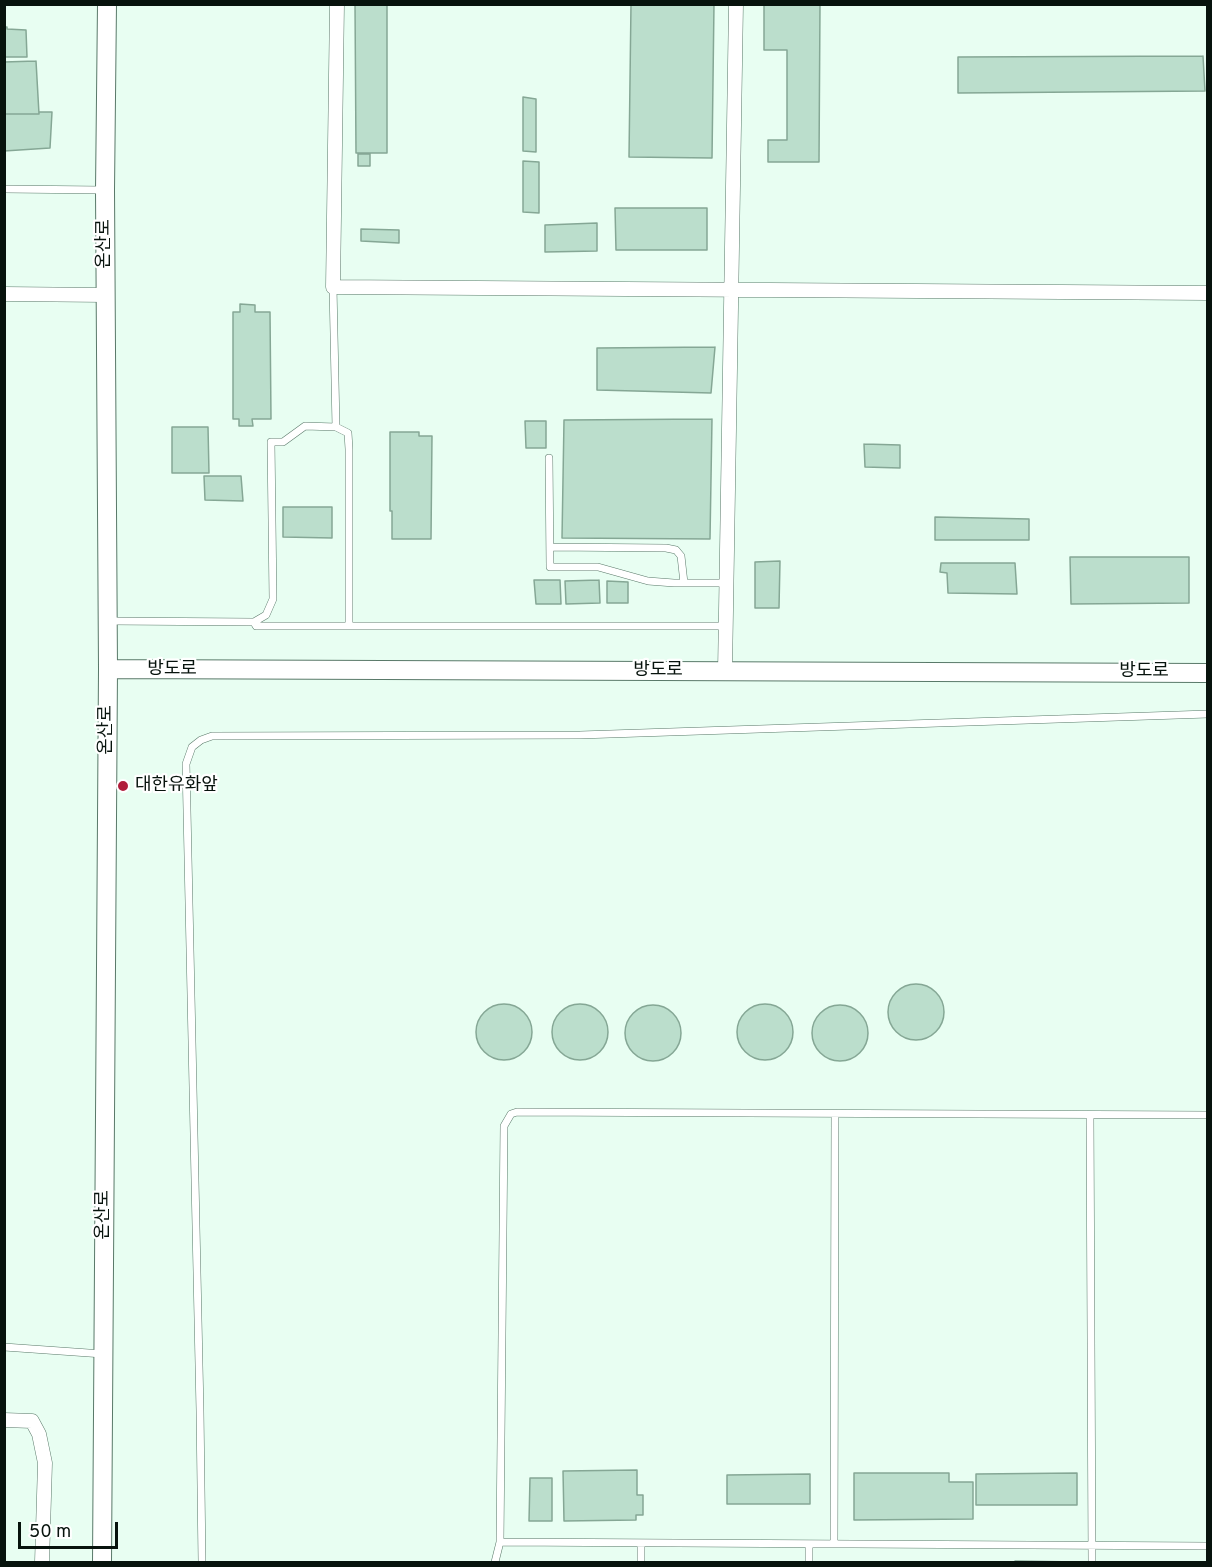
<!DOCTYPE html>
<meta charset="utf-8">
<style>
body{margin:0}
#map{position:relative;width:1212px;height:1567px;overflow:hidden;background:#e8fef2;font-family:Overpass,sans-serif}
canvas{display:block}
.frame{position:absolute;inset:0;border:6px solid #07130d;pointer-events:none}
.scale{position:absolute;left:18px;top:1522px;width:100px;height:27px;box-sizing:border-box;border:3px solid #07130d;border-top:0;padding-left:8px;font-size:18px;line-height:21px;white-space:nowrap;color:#07130d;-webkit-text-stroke:4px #fff;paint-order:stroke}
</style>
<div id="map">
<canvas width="1212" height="1567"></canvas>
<div class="frame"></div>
<div class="scale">50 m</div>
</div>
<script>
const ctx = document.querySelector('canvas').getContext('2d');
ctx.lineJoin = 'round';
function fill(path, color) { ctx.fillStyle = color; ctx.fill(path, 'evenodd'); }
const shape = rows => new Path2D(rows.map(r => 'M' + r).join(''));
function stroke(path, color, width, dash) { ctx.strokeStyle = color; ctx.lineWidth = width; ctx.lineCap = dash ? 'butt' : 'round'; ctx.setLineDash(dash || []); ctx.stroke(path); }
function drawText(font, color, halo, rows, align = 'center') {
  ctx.font = font + ' Overpass,"Noto Sans KR",sans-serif'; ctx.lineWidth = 4.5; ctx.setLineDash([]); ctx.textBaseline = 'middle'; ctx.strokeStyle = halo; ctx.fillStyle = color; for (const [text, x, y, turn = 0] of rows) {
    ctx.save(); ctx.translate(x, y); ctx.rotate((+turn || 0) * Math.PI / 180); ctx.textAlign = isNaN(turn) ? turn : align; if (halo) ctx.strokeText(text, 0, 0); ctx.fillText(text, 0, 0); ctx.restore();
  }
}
const building = shape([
 [355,4,387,4,387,153,356,153,355,4],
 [631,4,714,4,712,158,629,157,631,4],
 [764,4,820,4,819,162,768,162,768,140,787,140,787,50,764,50,764,4],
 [4,27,7,27,7,29,26,30,27,57,4,57,4,27],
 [1203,56,1205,91,958,93,958,57,1203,56],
 [36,61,39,114,4,114,4,62,36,61],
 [523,97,536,99,536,152,523,151,523,97],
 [39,112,52,112,50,148,4,151,4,114,39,114,39,112],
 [358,154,370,154,370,166,358,166,358,154],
 [523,161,539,162,539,213,523,212,523,161],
 [615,208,707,208,707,250,616,250,615,208],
 [597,223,597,251,545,252,545,225,597,223],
 [361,229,399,230,399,243,361,241,361,229],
 [240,304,255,305,255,312,270,312,271,419,252,419,253,426,239,426,239,419,233,419,233,312,240,312,240,304],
 [715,347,711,393,597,390,597,348,715,347],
 [712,419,710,539,562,538,564,420,712,419],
 [525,421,546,421,546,448,526,448,525,421],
 [172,427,208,427,209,473,172,473,172,427],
 [390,432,419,432,419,436,432,436,431,539,392,539,392,511,390,511,390,432],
 [864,444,900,445,900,468,865,467,864,444],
 [204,476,241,476,243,501,205,500,204,476],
 [283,507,332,507,332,538,283,537,283,507],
 [935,517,1029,519,1029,540,935,540,935,517],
 [1070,557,1189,557,1189,603,1071,604,1070,557],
 [780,561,779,608,755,608,755,562,780,561],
 [941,563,1015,563,1017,594,948,593,947,573,940,572,941,563],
 [534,580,560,580,561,604,536,604,534,580],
 [599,580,600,603,566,604,565,581,599,580],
 [607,581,628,582,628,603,607,603,607,581],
 '888 1012a28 28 0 1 1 56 0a28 28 0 1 1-56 0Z',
 '552 1032a28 28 0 1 1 56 0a28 28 0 1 1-56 0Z',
 '737 1032a28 28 0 1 1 56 0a28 28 0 1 1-56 0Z',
 '476 1032a28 28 0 1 1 56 0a28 28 0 1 1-56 0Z',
 '812 1033a28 28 0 1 1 56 0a28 28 0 1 1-56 0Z',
 '625 1033a28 28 0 1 1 56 0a28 28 0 1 1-56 0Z',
 [637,1470,637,1495,643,1495,643,1515,636,1515,636,1520,564,1521,563,1471,637,1470],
 [854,1473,949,1473,949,1482,973,1482,973,1519,854,1520,854,1473],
 [1077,1473,1077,1505,976,1505,976,1474,1077,1473],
 [810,1474,810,1504,727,1504,727,1475,810,1474],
 [530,1478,552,1478,552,1521,529,1521,530,1478],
 [1015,1561,1078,1562,1015,1562,1015,1561]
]);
fill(building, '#bbdecc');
stroke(building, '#85a795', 1.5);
const lane = shape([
 [4,189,103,190],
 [336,427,348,433,349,449,349,626],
 [549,458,550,567,598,567,648,581,674,583,726,583],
 [550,547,666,548,676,550,681,556,684,583],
 [109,621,254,622,266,615,273,599,271,442,283,442,305,426,336,427,333,287],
 [254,622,256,626,725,626],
 [1090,1115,1092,1562],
 [4,1347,103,1354],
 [500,1542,1208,1546],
 [809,1544,809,1562],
 [834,1544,835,1114],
 [202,1562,200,1411,186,764,192,747,201,740,212,736,580,735,1208,714],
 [495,1562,500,1542,504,1126,511,1114,517,1112,1208,1115],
 [641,1562,641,1543]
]);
const street = shape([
 [337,4,333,287,1208,293],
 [4,294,106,295],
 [725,671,736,4],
 [4,1420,32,1421,39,1434,45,1463,42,1562]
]);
const secondary = shape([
 [108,669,1208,673],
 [102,1562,108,669,105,190,107,4]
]);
stroke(lane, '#597969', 8);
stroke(street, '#597969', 15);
stroke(secondary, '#597969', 20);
stroke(lane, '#fff', 7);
stroke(street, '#fff', 14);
stroke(secondary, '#fff', 18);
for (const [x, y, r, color] of [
 [123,786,6,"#b01d3b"]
]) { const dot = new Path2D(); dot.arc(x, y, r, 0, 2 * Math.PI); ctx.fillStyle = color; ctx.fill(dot); stroke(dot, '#fff', 2); }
drawText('18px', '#07130d', '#fff', [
 ["온산로",105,244,-90],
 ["방도로",172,670],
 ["방도로",658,671],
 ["방도로",1144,672],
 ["온산로",107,730,-90],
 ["온산로",104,1215,-90]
]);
drawText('18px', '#07130d', '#fff', [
 ["대한유화앞",135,786]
], 'left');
</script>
